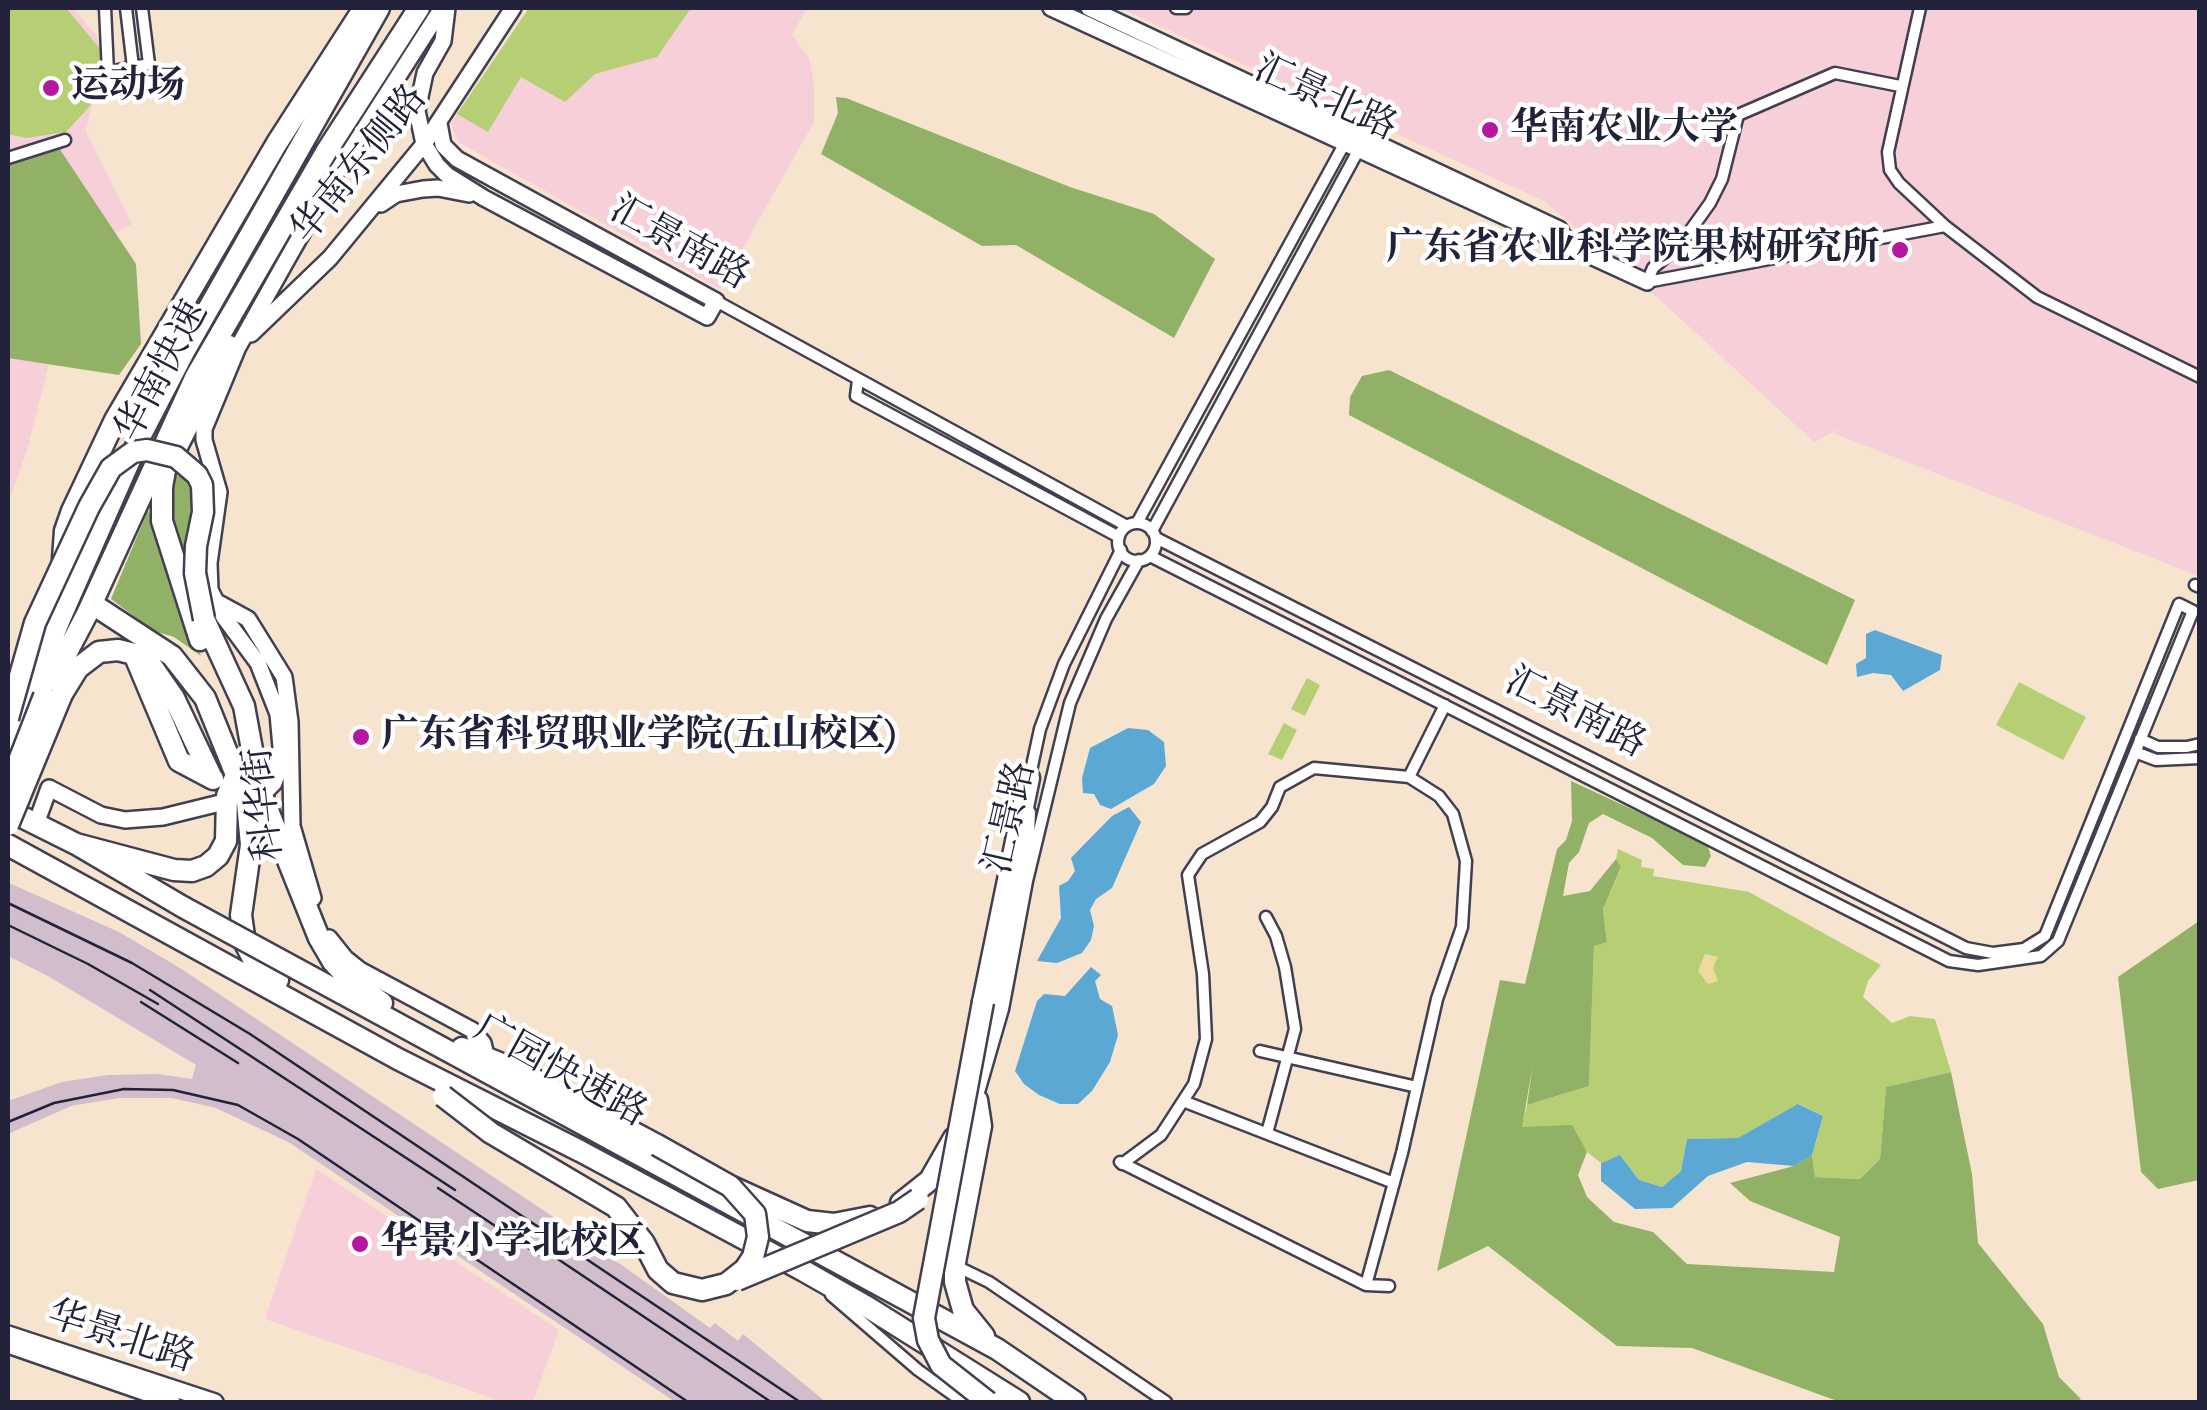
<!DOCTYPE html>
<meta charset="utf-8">
<style>
body{margin:0}
#map{position:relative;width:2207px;height:1410px;overflow:hidden;background:#f7e4cf;font-family:"IM FELL French Canon",serif}
canvas{display:block}
.frame{position:absolute;inset:0;border:10px solid #22223b;pointer-events:none}
</style>
<div id="map">
<canvas width="2207" height="1410"></canvas>
<div class="frame"></div>
</div>
<script>
const ctx = document.querySelector('canvas').getContext('2d');
ctx.lineJoin = 'round';
function fill(path, color) { ctx.fillStyle = color; ctx.fill(path, 'evenodd'); }
const shape = rows => new Path2D(rows.map(r => 'M' + r).join(''));
function stroke(path, color, width, dash) { ctx.strokeStyle = color; ctx.lineWidth = width; ctx.lineCap = dash ? 'butt' : 'round'; ctx.setLineDash(dash || []); ctx.stroke(path); }
function drawText(font, color, halo, rows, align = 'center') {
  ctx.font = font + ' "IM FELL French Canon","Noto Serif SC",serif'; ctx.lineWidth = 9; ctx.setLineDash([]); ctx.textBaseline = 'middle'; ctx.strokeStyle = halo; ctx.fillStyle = color; for (const [text, x, y, turn = 0] of rows) {
    ctx.save(); ctx.translate(x, y); ctx.rotate((+turn || 0) * Math.PI / 180); ctx.textAlign = isNaN(turn) ? turn : align; if (halo) ctx.strokeText(text, 0, 0); ctx.fillText(text, 0, 0); ctx.restore();
  }
}
fill(shape([
 [8,8,73,8,105,45,86,131,132,224,115,233,57,146,8,162],
 [529,8,807,8,792,35,809,58,814,84,814,122,720,289,458,142,451,123],
 [1120,8,2199,8,2200,565,2196,575,1833,433,1880,408,1814,442,1658,298,1544,201],
 [8,358,49,364,28,447,8,505],
 [316,1169,559,1330,533,1402,504,1402,265,1319]
]), '#f6cfd9');
fill(shape([
 [9,883,119,932,180,968,564,1224,710,1328,715,1323,738,1341,743,1334,826,1402,675,1402,290,1143,216,1108,172,1098,119,1098,71,1106,8,1134,8,1101,62,1082,108,1075,158,1074,192,1079,196,1065,48,976,8,956]
]), '#d1bdcb');
fill(shape([
 [8,8,66,8,102,51,90,106,66,132,26,138,8,134],
 [529,8,691,8,657,57,595,74,565,102,521,77,488,132,457,114],
 [1307,678,1320,685,1305,716,1291,709],
 [2019,682,2086,717,2063,760,1996,725],
 [1284,723,1297,730,1282,760,1268,754],
 [1618,849,1642,860,1641,867,1654,869,1653,876,1749,892,1881,965,1868,981,1863,997,1892,1023,1910,1016,1935,1019,1951,1072,1886,1087,1880,1159,1860,1179,1815,1177,1812,1155,1823,1116,1799,1104,1738,1138,1687,1139,1681,1171,1662,1187,1639,1180,1620,1155,1601,1163,1582,1148,1521,1127,1527,1105,1589,1086,1594,945,1607,941,1603,909,1621,868,1616,859]
]), '#b7cf74');
fill(shape([
 [836,97,846,98,1070,187,1154,214,1215,259,1174,338,1016,245,982,246,821,154,838,113],
 [57,145,136,264,141,344,119,375,8,358,8,162],
 [1389,370,1855,600,1827,665,1349,415,1350,397,1362,376],
 [176,475,184,477,194,496,195,519,183,565,165,502],
 [148,510,201,656,174,637,154,631,111,599],
 [1571,781,1707,844,1711,856,1705,867,1683,865,1652,838,1603,814,1589,823,1579,852,1569,863,1563,896,1590,891,1616,859,1621,867,1603,909,1607,942,1594,946,1589,1086,1527,1105,1533,1064,1522,1127,1572,1125,1587,1152,1578,1175,1587,1197,1614,1222,1653,1232,1687,1264,1834,1272,1840,1237,1750,1201,1730,1183,1794,1166,1812,1155,1815,1177,1860,1179,1880,1159,1886,1087,1951,1072,1972,1174,1978,1243,2043,1324,2059,1377,2081,1399,2074,1402,1840,1402,1692,1348,1617,1346,1488,1246,1437,1271,1500,980,1525,984,1557,849,1566,840,1572,821],
 [2199,921,2199,1180,2158,1189,2141,1172,2118,977]
]), '#91b266');
fill(shape([
 [1705,954,1718,957,1713,968,1718,981,1708,984,1698,971]
]), '#eeda9e');
fill(shape([
 [1875,630,1942,655,1940,670,1903,691,1891,675,1873,673,1857,677,1856,664,1866,658,1866,634],
 [1128,728,1148,730,1164,742,1166,766,1154,784,1111,809,1100,805,1094,794,1083,793,1082,778,1090,748],
 [1129,807,1141,822,1112,888,1096,899,1090,910,1094,926,1091,940,1082,953,1057,963,1037,961,1061,918,1059,886,1068,881,1075,871,1071,858,1112,816],
 [1091,967,1101,975,1095,981,1100,999,1112,1006,1118,1035,1110,1062,1092,1091,1078,1104,1060,1104,1039,1095,1024,1084,1015,1071,1037,1001,1044,994,1065,996],
 [1798,1104,1823,1116,1812,1155,1794,1166,1747,1162,1708,1176,1672,1208,1635,1209,1601,1181,1601,1163,1620,1155,1639,1180,1662,1187,1681,1171,1687,1139,1738,1138]
]), '#5ba8d4');
const street = shape([
 [105,8,108,72,149,64,142,8],
 [126,8,133,67],
 [1176,8,1186,8],
 [1920,8,1888,152,1890,170,1899,183,1945,226,2037,297,2200,377],
 [8,158,65,140],
 [1647,282,1653,268,1680,245,1710,203,1722,179,1738,115,1835,73,1900,86],
 [1647,282,1945,226],
 [716,301,1127,526],
 [858,380,856,396,1119,537],
 [1137,523,1347,139],
 '1118 542a19 19 0 1 1 38 0a19 19 0 1 1-38 0Z',
 [1152,531,1358,151,1357,144],
 [1150,556,1949,961,1978,965,2041,956,2058,941,2193,611,2179,604,2045,936,2024,949,1993,953,1966,948,1156,538],
 [2195,585,2200,587],
 [2140,739,2158,747,2187,747,2200,744],
 [2135,752,2156,760,2200,758],
 [1409,777,1445,705],
 [1029,780,1040,729,1064,664,1121,550],
 [1266,917,1276,936,1285,967,1295,1029,1267,1133],
 [1260,1051,1417,1087],
 [981,1055,991,1029,1029,834,1030,812],
 [977,1099,1003,1009,1027,881,1070,703,1106,619,1139,560],
 [1183,1101,1394,1183],
 [1120,1162,1366,1285,1389,1286],
 [1122,1164,1161,1135,1194,1084,1206,1039,1203,974,1188,875,1202,854,1260,822,1272,807,1280,787,1314,768,1409,777,1439,796,1453,814,1466,861,1462,927,1437,999,1402,1153,1366,1285],
 [956,1266,989,1282,1166,1402],
 [831,1295,918,1370,963,1402]
]);
const secondary = shape([
 [1051,8,1647,282],
 [1089,8,1559,229,1571,249],
 [439,123,443,145,457,159,716,301,707,317,484,198,447,175,437,165,424,144,417,111,425,73,443,41,447,8],
 [381,204,396,194,423,189,438,188,469,194],
 [251,334,330,258,424,144,513,8],
 [215,601,248,619,284,677,290,722,292,826,313,898],
 [267,790,274,783,278,772,281,747,278,714,258,663,224,617,210,590,209,563,219,492,204,440,204,429,238,347,285,263,338,170,442,8],
 [36,824,49,788,101,815,125,820,163,817,220,803],
 [329,938,345,958,360,970,472,1030,483,1043,486,1055],
 [8,1334,215,1402],
 [8,1345,172,1402]
]);
const highway = shape([
 [63,559,65,531,72,511,115,420,277,143,364,8],
 [97,607,172,656,205,698,247,802,251,845,241,915,245,943,255,963,278,980],
 [204,619,244,706,259,788,319,938,333,962,347,977,382,1003],
 [200,640,162,521,162,487,165,470,229,346],
 [134,654,179,761,213,779],
 [62,694,78,668,99,652,118,650,134,654,149,662,174,698,212,778],
 [44,696,87,614,196,376,326,152,419,8],
 [8,748,60,619,141,435,185,350,379,8],
 [8,810,76,844,183,907],
 [76,844,174,870,192,871,206,866,218,856,226,841,227,796,236,775],
 [8,845,398,1059,580,1151,804,1271,869,1308,1019,1402],
 [297,969,997,1349,1075,1402],
 [983,1002,1029,778],
 [462,1048,517,1070,657,1145],
 [977,1100,981,1126,955,1262,955,1282,963,1310,984,1336],
 [732,1187,807,1221,834,1224,870,1217],
 [901,1203,930,1180,954,1138]
]);
stroke(street, '#423f51', 15);
stroke(secondary, '#423f51', 20);
stroke(highway, '#423f51', 25);
stroke(street, '#fff', 10);
stroke(secondary, '#fff', 15);
stroke(highway, '#fff', 20);
stroke(shape([
 [8,903,132,963,250,1034,800,1402],
 [8,925,88,964,158,1004],
 [150,990,455,1190],
 [141,1002,238,1063],
 [8,1122,54,1103,124,1089,173,1090,238,1105,298,1139,688,1402],
 [438,1188,542,1257],
 [534,1243,771,1402]
]), '#22223b', 2.5);
const highwayBridge = shape([
 [8,718,35,623,89,507,111,468,133,452,147,450,176,457,197,475,202,485,203,512,196,546,195,573,204,619],
 [8,789,44,696],
 [8,825,62,694],
 [183,907,297,969],
 [983,1002,924,1318,928,1340,941,1365,988,1402],
 [443,1096,491,1133,616,1207,644,1243,658,1270,673,1283,702,1290,726,1284,745,1269,753,1257,758,1237,755,1214,730,1186,657,1145],
 [737,1280,899,1212,918,1199]
]);
stroke(highwayBridge, '#423f51', 25, []);
stroke(highwayBridge, '#fff', 20);
for (const [x, y, r, color] of [
 [51,88,10,"#b5179e"],
 [1490,130,10,"#b5179e"],
 [1900,250,10,"#b5179e"],
 [361,737,10,"#b5179e"],
 [360,1244,10,"#b5179e"]
]) { const dot = new Path2D(); dot.arc(x, y, r, 0, 2 * Math.PI); ctx.fillStyle = color; ctx.fill(dot); stroke(dot, '#fff', 4); }
drawText('bold 38px', '#22223b', '#fff', [
 ["运动场",71,88],
 ["华南农业大学",1510,130],
 ["广东省农业科学院果树研究所",1880,250,"right"],
 ["广东省科贸职业学院(五山校区)",381,737],
 ["华景小学北校区",380,1244]
], 'left');
drawText('38px', '#22223b', '#fff', [
 ["汇景北路",1325,99,25],
 ["华南东侧路",360,165,-51],
 ["汇景南路",679,244,29],
 ["华南快速",163,372,-62],
 ["汇景南路",1575,714,27],
 ["科华街",265,804,-96],
 ["汇景路",1011,818,-77],
 ["广园快速路",560,1072,29],
 ["华景北路",121,1338,18]
]);
</script>
